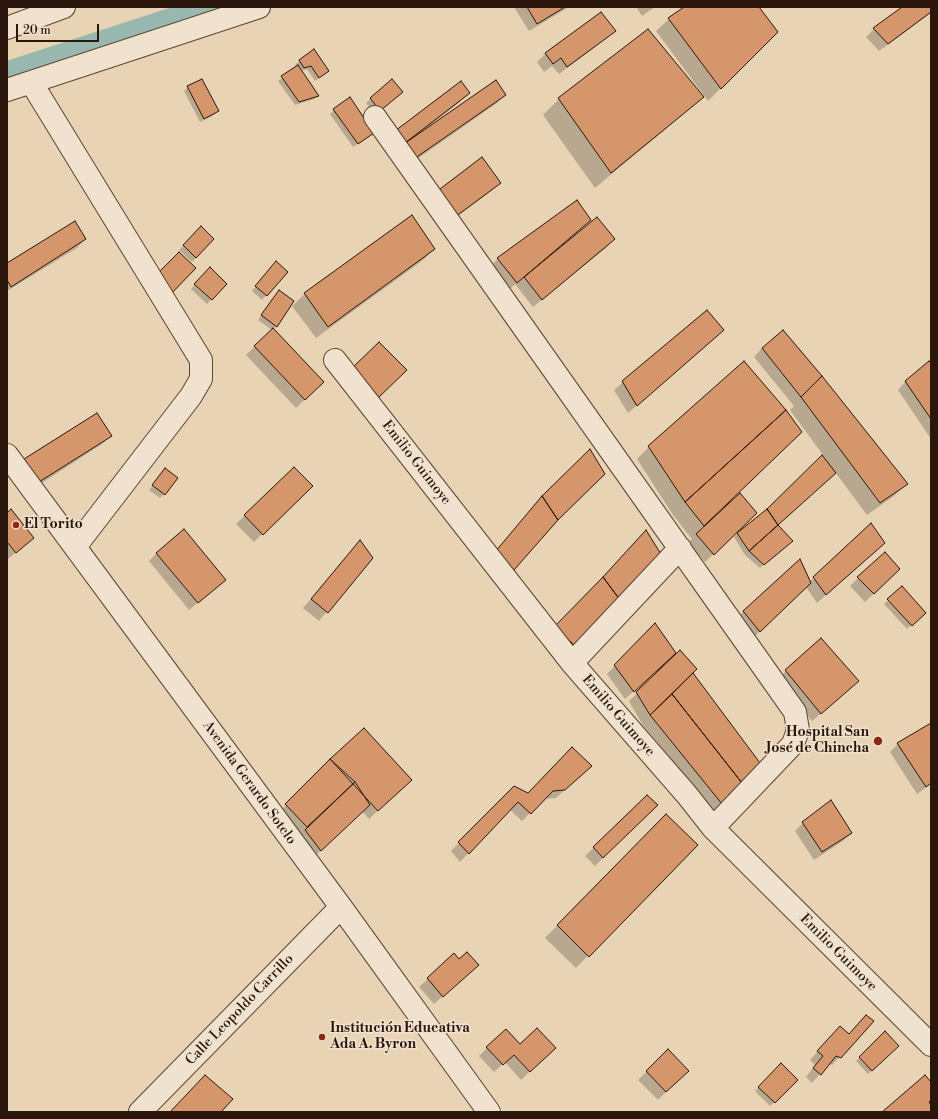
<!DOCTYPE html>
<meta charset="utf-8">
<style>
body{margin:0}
#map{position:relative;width:938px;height:1119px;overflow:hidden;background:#e8d3b4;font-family:"Libre Bodoni",serif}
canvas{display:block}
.frame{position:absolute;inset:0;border:8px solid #2b160b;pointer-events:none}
.scale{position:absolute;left:16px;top:24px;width:83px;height:18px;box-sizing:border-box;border:2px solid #2b160b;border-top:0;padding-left:5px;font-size:12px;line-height:14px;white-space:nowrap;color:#2b160b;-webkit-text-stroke:3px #f0e2ce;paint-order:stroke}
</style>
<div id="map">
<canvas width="938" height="1119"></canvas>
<div class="frame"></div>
<div class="scale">20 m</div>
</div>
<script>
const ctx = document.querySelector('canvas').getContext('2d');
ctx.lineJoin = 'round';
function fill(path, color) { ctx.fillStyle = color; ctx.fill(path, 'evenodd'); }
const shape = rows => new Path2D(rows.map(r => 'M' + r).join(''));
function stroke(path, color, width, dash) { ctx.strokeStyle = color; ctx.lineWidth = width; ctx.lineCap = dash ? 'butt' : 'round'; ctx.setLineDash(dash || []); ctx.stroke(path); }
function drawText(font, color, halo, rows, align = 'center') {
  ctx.font = font + ' "Libre Bodoni",serif'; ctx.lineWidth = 3; ctx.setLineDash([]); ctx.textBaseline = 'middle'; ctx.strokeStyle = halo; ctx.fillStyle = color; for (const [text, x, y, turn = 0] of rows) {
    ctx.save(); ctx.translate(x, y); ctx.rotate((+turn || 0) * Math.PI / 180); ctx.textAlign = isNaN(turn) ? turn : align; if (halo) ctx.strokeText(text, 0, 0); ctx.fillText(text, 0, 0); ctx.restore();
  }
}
fill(shape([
 [514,7,569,7,529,31],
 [636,7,655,7,642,16],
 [686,7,758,7,776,32,708,101,656,31,669,19],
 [903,7,931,7,931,13,879,51,866,37,874,29],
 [601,13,614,31,606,39,559,74,552,66,544,72,537,62,545,54],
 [648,30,702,97,686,112,595,188,543,115,559,99],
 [314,51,324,74,315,81,307,69,301,71,318,96,314,99,295,105,278,81,297,67,295,65,299,61],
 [202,80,218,111,214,115,200,122,184,91,188,87],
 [392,80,375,114,366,103],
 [468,93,460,102,432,124,433,125,505,95,497,103,403,169,383,143],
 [334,110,373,133,353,147,330,114],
 [500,183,491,191,446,225,428,201],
 [576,201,590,220,568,240,570,241,614,239,606,248,533,307,515,284,508,291,489,267,498,259],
 [411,216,434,249,422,261,316,338,292,306,305,294],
 [201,228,213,239,192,262,179,250],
 [85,239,77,248,7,291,7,265],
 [272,266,286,272,262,300,252,291],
 [210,269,226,284,207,304,191,289],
 [279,291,276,326,273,329,323,382,296,408,246,355,272,330,258,320],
 [707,311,715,338,628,413,614,390],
 [762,348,906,484,894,496,867,515,835,472,778,525,792,541,760,568,745,555,734,537,767,510,823,455,790,410,794,406,754,357],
 [931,365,931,439,898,390,906,381],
 [111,436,102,444,31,490,17,468,25,460],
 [649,447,719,513,748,522,705,562,688,543,692,539,673,515,637,459],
 [294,468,311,486,254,542,236,524],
 [162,474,164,494,160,498,149,490],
 [7,514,33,538,7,560],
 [360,542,372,558,319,621,303,608],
 [875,551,817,603,806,587,751,640,736,619,744,611,809,582,814,578],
 [157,553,216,588,189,610,149,561],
 [662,559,567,655,548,635],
 [891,577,865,602,850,586,858,578],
 [902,587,924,612,907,629,884,604],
 [655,625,676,655,762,767,737,797,714,811,642,724,629,701,658,673,656,672,625,699,607,674],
 [786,671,858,681,812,721,778,679],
 [931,724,931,784,917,794,890,752,898,744],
 [331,760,402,788,369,819,362,811,313,858,278,813],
 [582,774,556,798,544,799,522,821,509,809,460,862,451,851,514,787,528,794],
 [647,796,656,805,595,866,585,856],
 [666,815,697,845,576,968,545,938],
 [803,823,851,833,843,841,814,860,795,831],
 [454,955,469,973,434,1004,419,987],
 [885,1033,898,1046,868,1074,856,1061],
 [832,1035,840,1057,832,1065,829,1064,812,1083,806,1077,815,1065,810,1060],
 [520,1045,546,1056,521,1080,505,1062,494,1072,479,1056,487,1048],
 [668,1051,687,1071,658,1100,638,1080],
 [781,1065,796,1080,770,1106,755,1091]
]), '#0003');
stroke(shape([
 [7,76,219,7]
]), '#97b7af', 29);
const building = shape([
 [527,7,565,7,537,24,527,7],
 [684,7,759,7,778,32,721,89,668,18,684,7],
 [902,7,931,7,931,12,888,44,873,28,902,7],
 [601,12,616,31,567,67,561,58,553,64,545,53,601,12],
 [648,29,704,97,611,173,558,98,648,29],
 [314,49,329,71,319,78,311,66,304,68,299,60,314,49],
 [298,65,319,96,299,102,281,76,298,65],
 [202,79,219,111,204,119,187,86,202,79],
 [392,79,403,92,380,111,370,98,392,79],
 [496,80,506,95,411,161,401,146,496,80],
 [461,81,470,93,401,146,391,134,461,81],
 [350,97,374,133,358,144,333,109,350,97],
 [482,157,501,183,455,217,436,192,482,157],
 [577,200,591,220,517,283,497,258,577,200],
 [412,215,435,249,328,327,304,293,412,215],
 [597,217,615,239,542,300,524,277,597,217],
 [75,221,86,239,11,287,7,280,7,263,75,221],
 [201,226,214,239,196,258,183,245,201,226],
 [179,252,196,268,170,295,157,274,179,252],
 [276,261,288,272,267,296,255,286,276,261],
 [210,267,227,284,212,300,194,284,210,267],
 [279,290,294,301,277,327,261,315,279,290],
 [707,310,724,330,637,406,622,381,707,310],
 [273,328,324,382,305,400,254,346,273,328],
 [783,330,822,376,801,397,762,348,783,330],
 [379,342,407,370,376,400,349,371,379,342],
 [744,361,786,410,685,502,648,446,744,361],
 [929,361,931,363,931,419,905,381,929,361],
 [822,376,908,484,880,503,801,397,822,376],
 [786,410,802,432,704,526,685,502,786,410],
 [97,413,112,436,39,482,24,459,97,413],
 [590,449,605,474,558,520,542,496,590,449],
 [822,455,836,473,778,525,767,509,822,455],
 [294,467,313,486,263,535,244,515,294,467],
 [165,468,178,478,165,495,152,485,165,468],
 [740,493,757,513,714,555,696,534,740,493],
 [542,496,558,520,514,570,495,552,542,496],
 [11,509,34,538,16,553,7,542,7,513,11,509],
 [767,509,778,525,749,551,737,533,767,509],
 [871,523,885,543,826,595,813,577,871,523],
 [778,525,793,541,764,565,749,551,778,525],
 [184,529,226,580,198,603,156,553,184,529],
 [646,530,664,559,620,600,603,577,646,530],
 [360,540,373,558,328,613,311,599,360,540],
 [885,552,900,569,874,594,857,577,885,552],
 [800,559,811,583,760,632,743,611,800,559],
 [603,577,620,600,576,647,555,626,603,577],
 [902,586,926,613,912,626,887,599,902,586],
 [655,623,676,653,634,692,614,665,655,623],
 [821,638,859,681,821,714,785,670,821,638],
 [680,650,697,669,650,715,636,692,680,650],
 [693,673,763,767,746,788,672,694,693,673],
 [672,694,746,788,722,804,650,715,672,694],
 [931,723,931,783,926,787,897,743,931,723],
 [364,728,412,780,378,811,330,759,364,728],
 [572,747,592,766,565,790,553,791,531,814,518,802,469,854,458,842,514,786,528,793,572,747],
 [330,759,355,782,307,827,285,804,330,759],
 [355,782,370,805,321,851,305,830,355,782],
 [647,795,658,805,603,858,593,847,647,795],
 [831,800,852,833,822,852,802,822,831,800],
 [666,814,698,845,589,957,557,925,666,814],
 [467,952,479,965,443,997,427,978,454,953,459,959,467,952],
 [866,1015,874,1021,841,1058,836,1056,821,1075,813,1068,823,1056,817,1051,840,1026,849,1034,866,1015],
 [537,1028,556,1048,530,1072,514,1055,503,1065,486,1047,506,1029,520,1044,537,1028],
 [885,1031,899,1046,872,1071,859,1057,885,1031],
 [668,1049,689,1071,666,1092,646,1071,668,1049],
 [781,1063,798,1080,775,1103,758,1087,781,1063],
 [205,1075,233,1099,221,1112,170,1112,205,1075],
 [925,1075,931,1082,931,1100,929,1102,931,1105,931,1112,882,1112,925,1075]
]);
fill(building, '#d5966c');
stroke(building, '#2b160b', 1);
const minor = shape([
 [7,28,64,7],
 [31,82,201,360,201,379,191,396,75,547],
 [7,90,259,7],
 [375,117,795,712,798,730,793,744,713,828],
 [335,360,572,663,687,795,713,828,931,1045],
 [7,455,341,907,489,1112],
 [572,663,680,548],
 [140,1112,341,907]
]);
stroke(minor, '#5a4535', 24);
stroke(minor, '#f0e2ce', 22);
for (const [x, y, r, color] of [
 [16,525,4,"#8f2418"],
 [878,741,5,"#8f2418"],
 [322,1037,4,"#8f2418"]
]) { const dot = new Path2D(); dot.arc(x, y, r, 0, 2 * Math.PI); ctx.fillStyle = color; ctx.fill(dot); stroke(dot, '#f0e2ce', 1.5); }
drawText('14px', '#2b160b', '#f0e2ce', [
 ["Emilio Guimoye",416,463,52],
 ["Emilio Guimoye",618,716,49],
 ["Avenida Gerardo Sotelo",249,783,54],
 ["Emilio Guimoye",838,953,45],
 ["Calle Leopoldo Carrillo",240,1010,-46]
]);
drawText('bold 14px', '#2b160b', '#f0e2ce', [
 ["El Torito",24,525],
 ["Hospital San",869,733,"right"],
 ["José de Chincha",869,749,"right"],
 ["Institución Educativa",330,1029],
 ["Ada A. Byron",330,1045]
], 'left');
</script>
